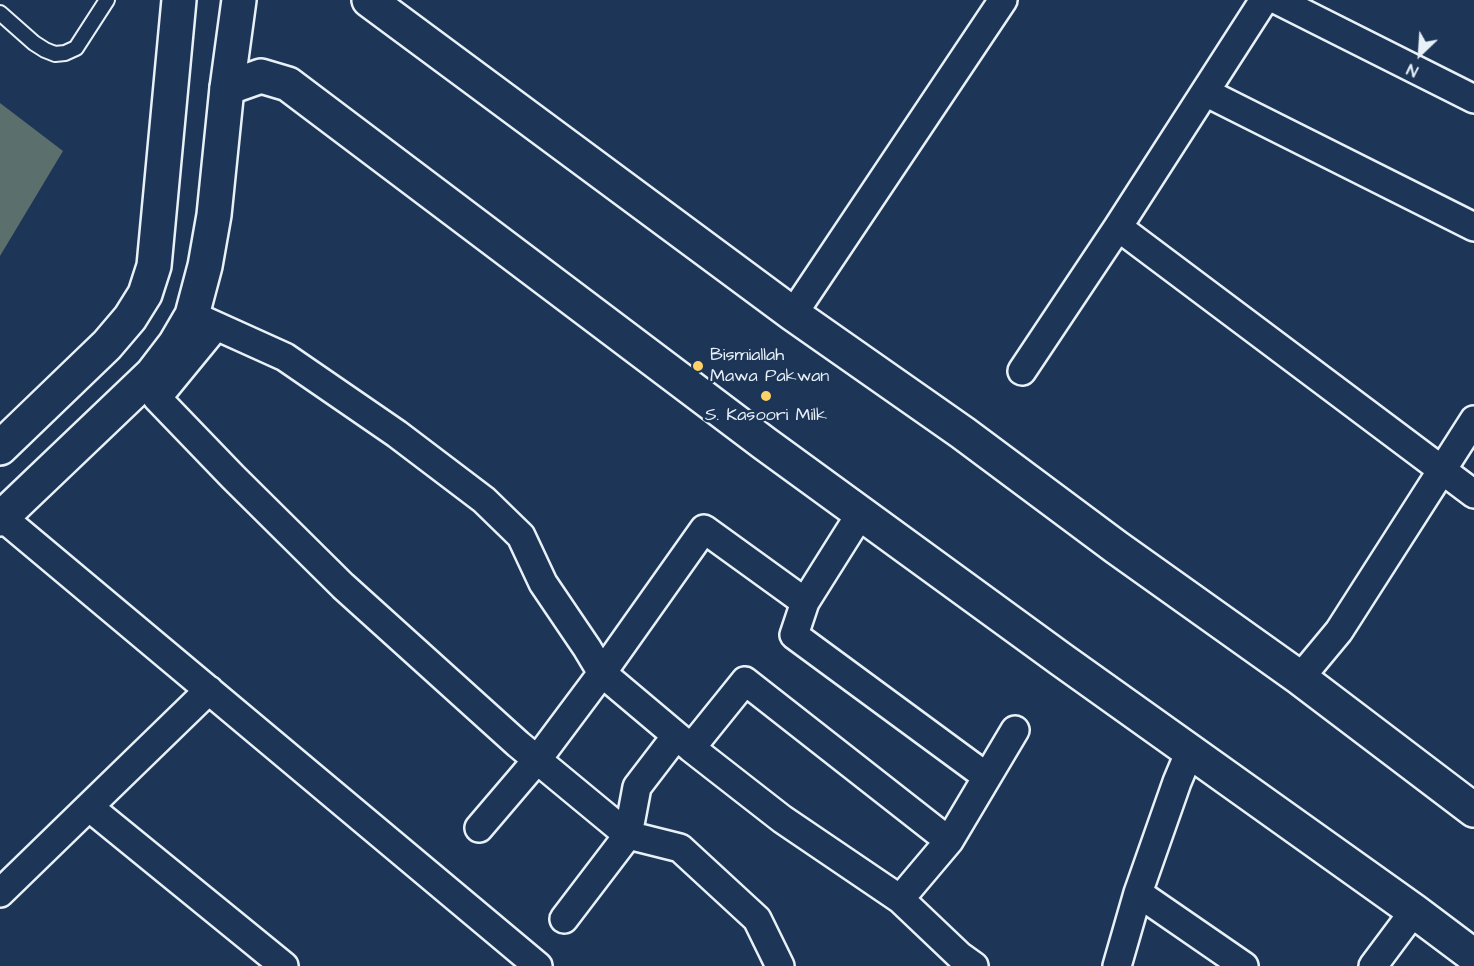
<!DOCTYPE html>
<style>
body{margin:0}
#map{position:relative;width:1474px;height:966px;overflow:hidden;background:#1d3557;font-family:"Architects Daughter",sans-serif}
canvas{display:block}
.north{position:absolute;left:1390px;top:24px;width:60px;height:60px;-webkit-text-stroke:4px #1d3557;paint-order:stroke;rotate:205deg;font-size:16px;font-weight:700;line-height:24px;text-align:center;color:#e8f1f8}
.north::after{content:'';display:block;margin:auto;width:21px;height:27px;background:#e8f1f8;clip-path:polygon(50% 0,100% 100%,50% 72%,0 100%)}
</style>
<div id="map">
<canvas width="1474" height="966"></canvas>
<div class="north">N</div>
</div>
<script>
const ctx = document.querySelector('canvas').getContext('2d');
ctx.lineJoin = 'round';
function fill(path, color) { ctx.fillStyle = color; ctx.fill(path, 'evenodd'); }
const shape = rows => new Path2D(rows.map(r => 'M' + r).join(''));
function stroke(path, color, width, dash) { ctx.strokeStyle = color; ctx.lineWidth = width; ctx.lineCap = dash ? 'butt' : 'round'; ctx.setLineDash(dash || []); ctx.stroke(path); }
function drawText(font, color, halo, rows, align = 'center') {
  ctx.font = font + ' "Architects Daughter",sans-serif'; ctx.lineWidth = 5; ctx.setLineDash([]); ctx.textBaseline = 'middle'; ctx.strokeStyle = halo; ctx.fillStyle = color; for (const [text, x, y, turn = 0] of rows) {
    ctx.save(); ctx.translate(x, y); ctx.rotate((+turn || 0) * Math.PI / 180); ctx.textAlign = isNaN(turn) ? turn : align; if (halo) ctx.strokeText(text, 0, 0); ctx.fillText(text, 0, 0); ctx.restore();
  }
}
fill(shape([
 [0,103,63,151,0,256]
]), '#5b706c');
const lane = shape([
 [0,13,34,43,45,50,55,54,65,53,76,48,107,0]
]);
const street = shape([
 [1277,0,1474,99],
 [1205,92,1474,227],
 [1118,227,1474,494],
 [793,314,1003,0],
 [192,315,285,357,397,434,484,500,521,536,543,583,587,648,602,673,691,748,782,819,900,899,960,956,974,966],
 [216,326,157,398,233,477,343,586,518,744,628,835,680,848,757,919,780,966],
 [1022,371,1118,227,1264,0],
 [2,517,538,966],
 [805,602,861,513],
 [1300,678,1339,631,1474,420],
 [691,748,745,681,949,841],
 [1190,751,1177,782,1138,893,1244,966],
 [89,807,284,966],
 [479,828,537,760,602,673,704,529,805,602,794,635,987,777],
 [0,893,209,690],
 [900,899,949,841,1015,730],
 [564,919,628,835,637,787,676,736],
 [1117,966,1138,893],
 [1373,966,1414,911]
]);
const secondary = shape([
 [369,0,793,314,963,433,1116,547,1300,678,1474,810],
 [227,88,261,76,288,84,764,443,1062,660,1414,911,1474,956]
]);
const highway = shape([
 [0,448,107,345,130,318,145,294,154,266,179,0],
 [0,519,152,374,175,344,192,315,205,266,214,215,227,88,239,0]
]);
stroke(lane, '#e8f1f8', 18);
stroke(street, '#e8f1f8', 32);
stroke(secondary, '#e8f1f8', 38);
stroke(highway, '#e8f1f8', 38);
stroke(lane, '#1d3557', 14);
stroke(street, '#1d3557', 27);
stroke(secondary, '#1d3557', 33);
stroke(highway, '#1d3557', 33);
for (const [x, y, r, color] of [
 [698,366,6,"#ffd166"],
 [766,396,6,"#ffd166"]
]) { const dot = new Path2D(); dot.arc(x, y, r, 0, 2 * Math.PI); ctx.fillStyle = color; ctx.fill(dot); stroke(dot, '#1d3557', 2); }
drawText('18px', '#e8f1f8', '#1d3557', [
 ["Bismiallah",710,356],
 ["Mawa Pakwan",710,377],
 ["S. Kasoori Milk",766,416,"center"]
], 'left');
</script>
